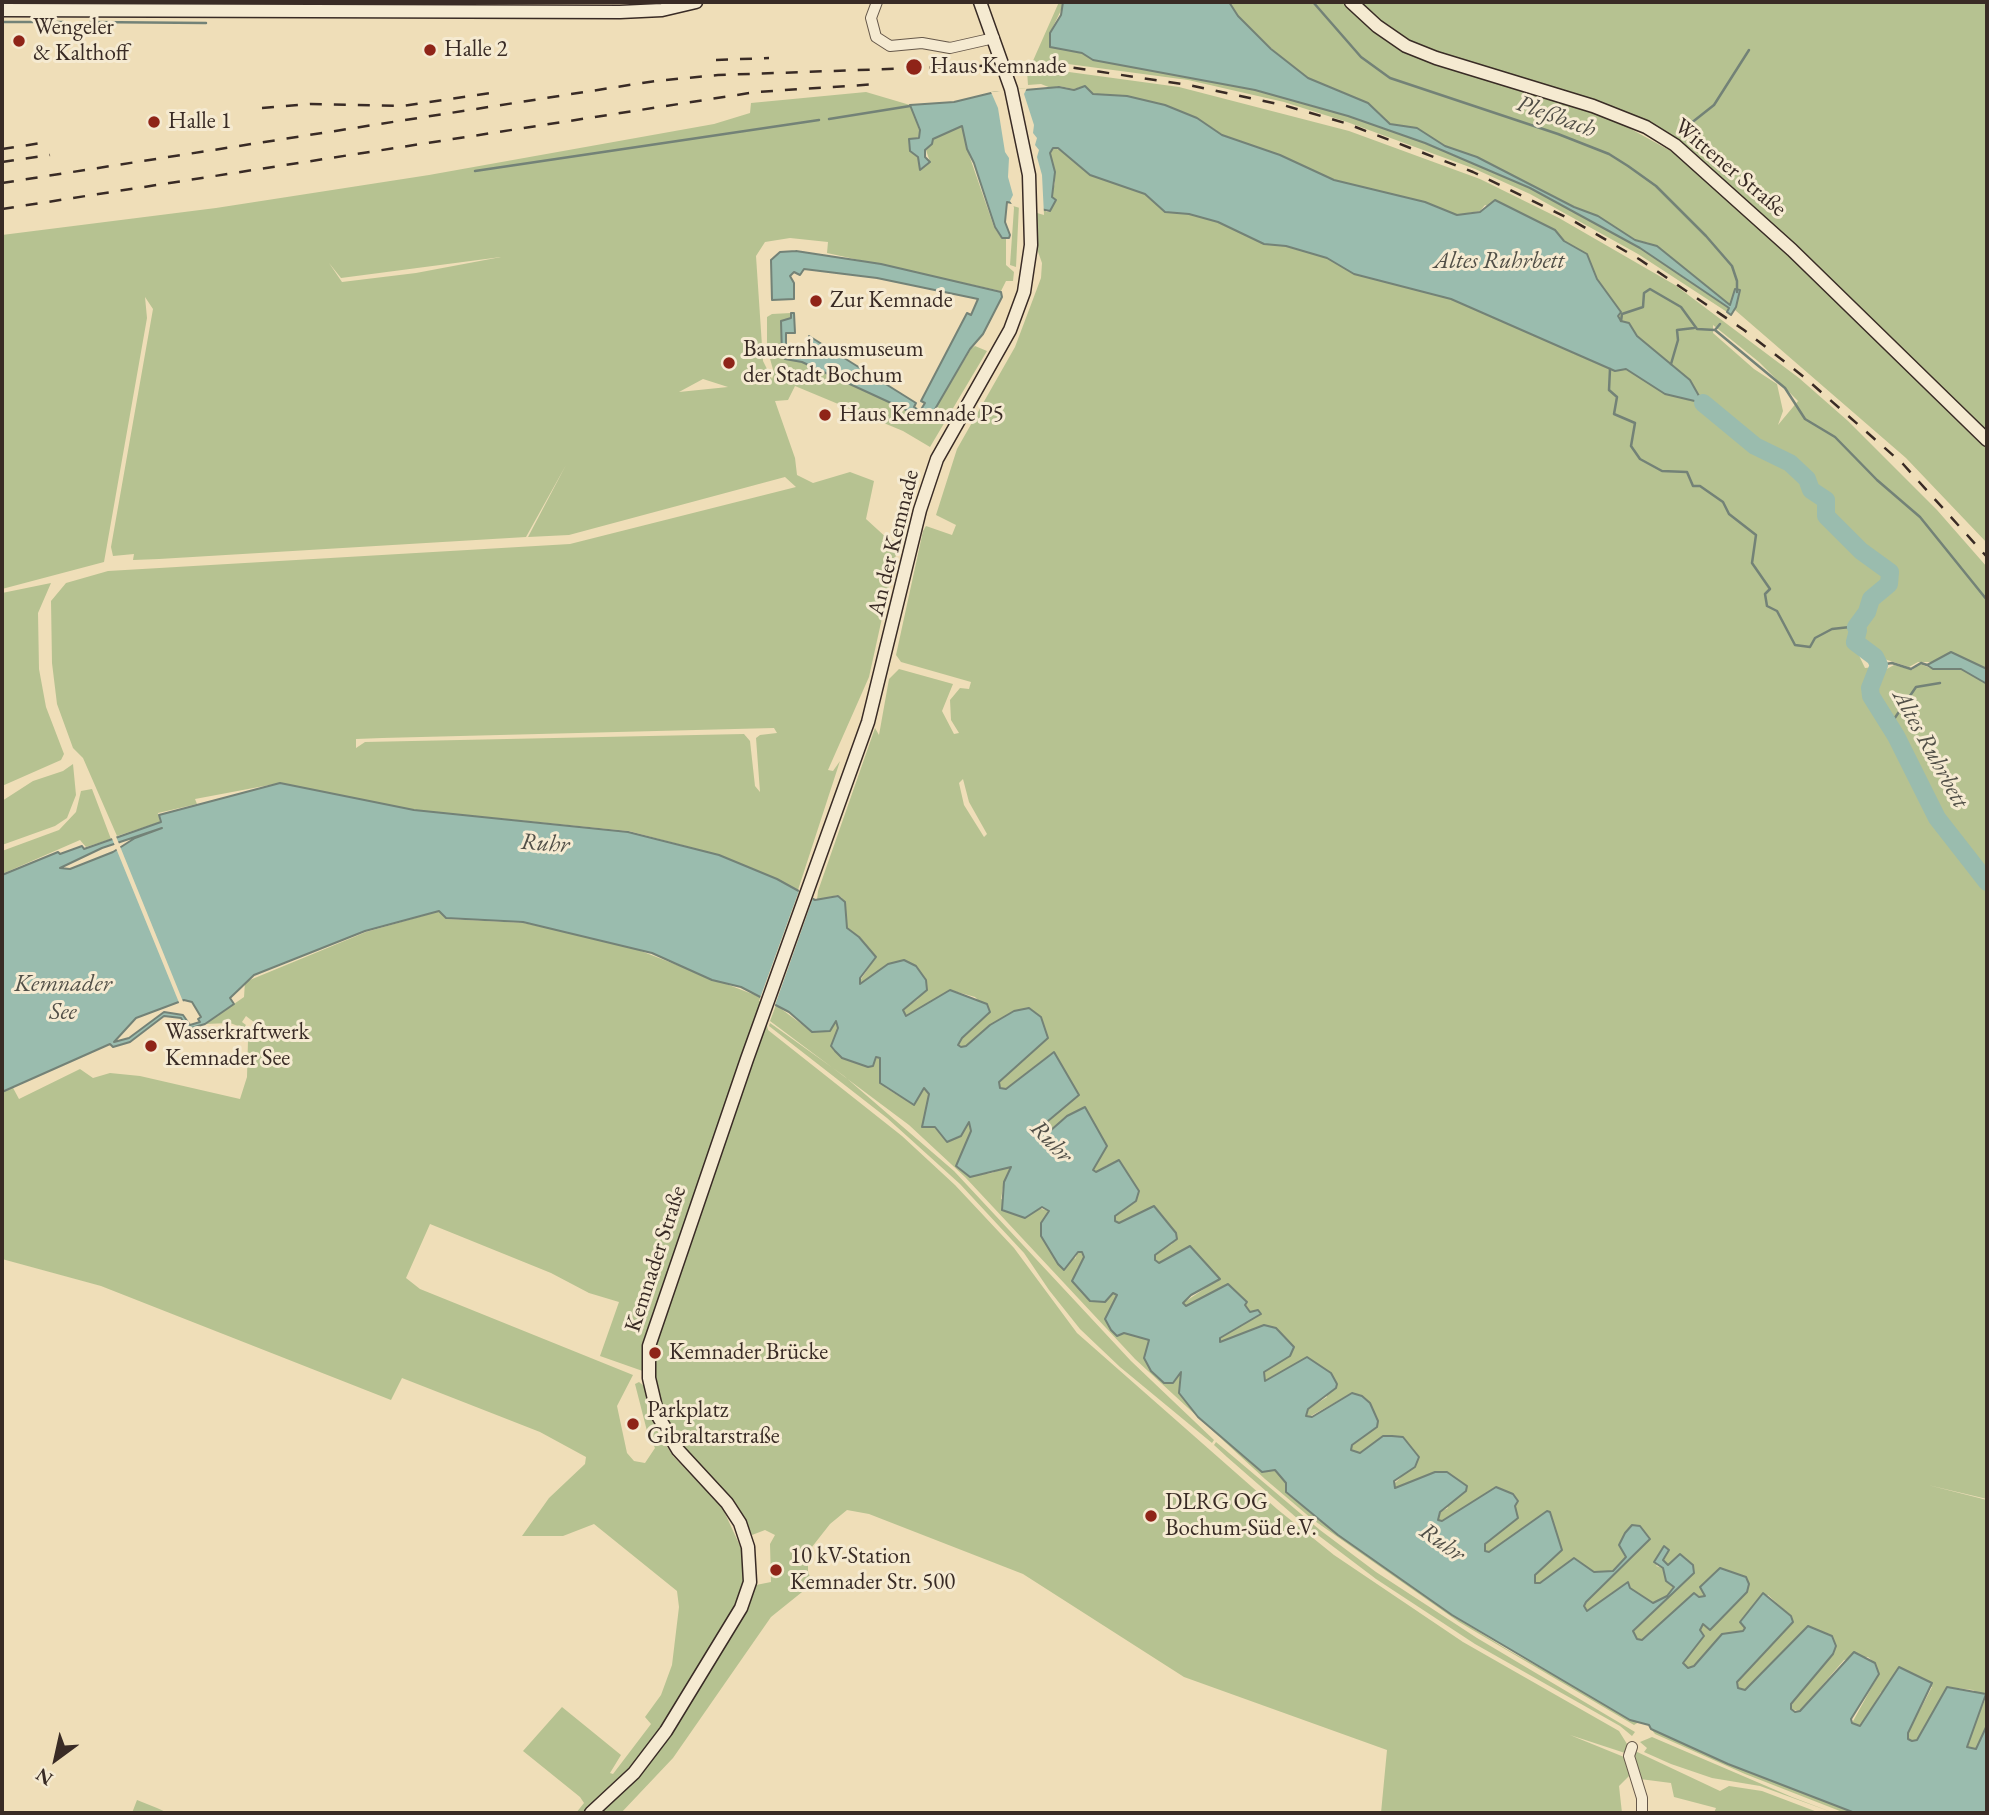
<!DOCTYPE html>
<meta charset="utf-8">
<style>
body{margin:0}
#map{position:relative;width:1989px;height:1815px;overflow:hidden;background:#efdeb8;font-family:"EB Garamond",serif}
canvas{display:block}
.frame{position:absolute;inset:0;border:4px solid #392b25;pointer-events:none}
.north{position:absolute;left:21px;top:1724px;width:70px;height:70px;-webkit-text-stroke:5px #f5ead1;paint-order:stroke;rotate:213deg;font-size:19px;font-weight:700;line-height:28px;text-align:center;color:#392b25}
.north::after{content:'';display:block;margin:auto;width:24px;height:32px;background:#392b25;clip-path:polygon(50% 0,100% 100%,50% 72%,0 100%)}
</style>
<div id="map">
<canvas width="1989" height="1815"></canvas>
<div class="frame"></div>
<div class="north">N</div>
</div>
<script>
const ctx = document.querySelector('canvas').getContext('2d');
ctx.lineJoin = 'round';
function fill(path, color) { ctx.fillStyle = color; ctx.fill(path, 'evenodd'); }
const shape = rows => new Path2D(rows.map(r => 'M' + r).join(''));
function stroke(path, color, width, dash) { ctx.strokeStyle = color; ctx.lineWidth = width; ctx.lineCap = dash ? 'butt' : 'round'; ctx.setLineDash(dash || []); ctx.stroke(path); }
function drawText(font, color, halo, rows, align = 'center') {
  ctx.font = font + ' "EB Garamond",serif'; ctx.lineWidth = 6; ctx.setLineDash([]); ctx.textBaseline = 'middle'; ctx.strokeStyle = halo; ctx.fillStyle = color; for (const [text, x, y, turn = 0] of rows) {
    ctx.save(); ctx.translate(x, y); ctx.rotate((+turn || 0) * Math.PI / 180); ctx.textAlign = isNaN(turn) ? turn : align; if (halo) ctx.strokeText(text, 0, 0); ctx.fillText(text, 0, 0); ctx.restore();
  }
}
fill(shape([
 [359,2,659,2,436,4],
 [1059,2,1063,2,1063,6,1050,33,1051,47,1255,90,1348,116,1425,143,1530,188,1588,219,1640,248,1729,308,1727,312,1638,254,1530,194,1475,169,1347,122,1284,102,1188,80,1068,64,1032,63],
 [1229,2,1345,2,1374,31,1405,52,1423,60,1543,93,1611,118,1678,155,1863,324,1987,447,1987,543,1906,458,1735,310,1735,289,1731,306,1649,243,1635,240,1598,216,1574,207,1477,157,1445,146,1417,128,1390,124,1368,103,1308,78,1291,67,1238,16],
 [1359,2,1987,2,1987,433,1737,192,1698,158,1624,112,1577,94,1429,52,1387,30],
 [1027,71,1069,72,1179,87,1349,131,1480,179,1559,218,1675,285,1799,378,1848,421,1937,510,1987,567,1987,669,1951,653,1934,662,1918,662,1909,667,1878,657,1863,645,1858,639,1862,622,1870,614,1874,598,1888,589,1894,578,1886,560,1865,551,1855,542,1849,529,1832,519,1826,507,1828,499,1813,488,1809,478,1791,460,1781,458,1713,409,1698,394,1690,380,1637,336,1629,324,1621,321,1618,316,1620,312,1597,279,1587,254,1564,241,1555,230,1485,205,1480,211,1457,215,1425,202,1334,180,1280,155,1223,135,1197,118,1165,105,1127,96,1093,94,1085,86,1074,89,1059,86,1051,88,1041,84,1028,85],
 [1713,325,1759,362,1798,401,1778,425,1783,411,1777,384,1754,369,1713,333],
 [1027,88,1025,91,1046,212,1050,212,1055,201,1051,197,1055,183,1050,153,1053,148,1064,151,1090,175,1145,194,1166,212,1189,214,1218,222,1264,244,1286,246,1327,258,1354,274,1451,299,1614,371,1627,369,1665,394,1701,403,1736,435,1764,451,1773,462,1790,465,1805,479,1810,492,1822,500,1821,517,1829,528,1857,554,1887,575,1881,589,1868,598,1861,618,1852,627,1852,641,1865,668,1884,666,1883,671,1894,665,1912,670,1920,664,1933,669,1961,669,1987,684,1987,1499,1928,1485,1987,1500,1987,1725,1976,1749,1967,1747,1967,1740,1986,1698,1973,1690,1947,1687,1917,1741,1907,1739,1908,1733,1932,1687,1881,1692,1863,1724,1860,1727,1852,1723,1879,1674,1875,1663,1868,1657,1844,1660,1800,1711,1790,1709,1791,1704,1833,1654,1836,1646,1745,1690,1738,1688,1737,1682,1792,1622,1791,1616,1768,1595,1740,1622,1745,1628,1743,1631,1694,1666,1688,1668,1683,1663,1700,1641,1700,1630,1703,1624,1710,1629,1747,1592,1700,1587,1706,1596,1702,1598,1694,1593,1642,1640,1637,1639,1633,1632,1694,1573,1668,1565,1663,1560,1668,1554,1656,1566,1663,1568,1674,1587,1667,1596,1653,1603,1630,1588,1628,1582,1587,1611,1583,1606,1586,1602,1649,1539,1613,1571,1594,1572,1574,1558,1540,1583,1535,1583,1535,1575,1562,1550,1547,1511,1489,1552,1485,1551,1485,1544,1518,1518,1515,1505,1518,1501,1495,1487,1443,1522,1438,1520,1440,1512,1448,1508,1425,1476,1399,1489,1393,1485,1403,1475,1383,1436,1360,1453,1351,1450,1352,1445,1377,1427,1352,1393,1309,1417,1306,1416,1308,1409,1327,1397,1307,1357,1265,1381,1264,1372,1289,1356,1220,1342,1220,1338,1261,1314,1250,1312,1228,1285,1186,1306,1183,1303,1219,1279,1190,1246,1159,1263,1155,1260,1155,1255,1172,1244,1176,1233,1154,1206,1119,1223,1115,1221,1115,1216,1136,1201,1107,1165,1096,1173,1093,1170,1101,1156,1085,1108,1067,1116,1050,1131,1045,1130,1048,1121,1078,1095,1053,1052,1006,1089,1000,1088,999,1082,1048,1038,1041,1017,990,1025,966,1046,961,1047,958,1045,962,1038,990,1012,975,997,950,990,906,1016,902,1010,918,999,926,980,916,966,904,960,888,964,866,982,860,984,859,982,876,957,860,937,847,928,842,898,838,895,817,900,818,891,875,728,879,735,889,679,899,669,953,684,942,711,954,734,959,733,951,720,950,700,960,688,969,689,971,682,901,662,896,655,923,531,926,526,952,535,956,525,936,515,957,449,1015,347,1041,278,1042,263,1036,246,1037,206,1017,89],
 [963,779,969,802,987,834,984,837,964,805,959,783],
 [998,91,1019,205,1016,267,1010,265,1014,208,991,92],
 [866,92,910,105,919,129,919,137,909,139,910,150,918,157,920,170,930,162,926,150,932,144,933,139,962,126,967,149,994,227,1002,239,1006,239,1006,265,1014,272,1013,281,1006,281,1001,291,827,253,828,242,790,238,765,242,756,256,763,361,772,379,774,373,767,348,767,317,772,314,791,313,791,318,781,321,782,356,785,359,801,362,923,418,931,416,971,349,975,346,987,351,930,447,903,431,795,386,788,400,775,401,795,458,797,475,813,483,850,472,874,481,866,519,889,540,899,541,869,677,828,770,833,771,840,761,798,890,719,855,629,831,414,810,280,783,195,799,197,804,158,813,160,822,117,836,83,758,73,748,57,704,52,663,51,601,66,583,108,571,570,544,796,487,785,477,569,535,528,537,566,465,526,537,159,559,133,560,134,554,113,556,111,547,153,309,145,297,147,318,104,562,2,589,2,235,216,208,429,175,714,124,750,113,751,103],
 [501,257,416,273,342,282,329,263,341,278],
 [703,379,728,387,679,392],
 [774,728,777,733,760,735,756,738,760,792,755,786,750,741,744,734,365,742,356,748,356,739,382,738],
 [51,583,38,613,39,669,46,707,64,754,61,760,2,786,2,593],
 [73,764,76,795,67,818,55,826,2,845,2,801,33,781,63,771],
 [92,789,111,839,86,847,80,840,2,874,2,851,59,830,76,812,81,791],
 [440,911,446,919,524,923,628,946,760,997,768,1030,902,1136,955,1185,1014,1248,1077,1333,1277,1509,1334,1555,1463,1642,1619,1731,1627,1744,1625,1753,1570,1735,1624,1757,1632,1773,1619,1786,1622,1813,1381,1813,1387,1750,1184,1677,1023,1574,869,1514,847,1510,830,1524,808,1552,808,1571,812,1584,771,1617,673,1758,621,1813,599,1813,657,1753,745,1611,756,1585,771,1582,770,1544,775,1535,765,1530,752,1535,740,1512,681,1447,665,1420,654,1375,600,1356,619,1302,589,1293,551,1273,430,1224,406,1278,420,1289,633,1375,617,1406,627,1453,634,1461,645,1463,655,1448,647,1431,635,1384,639,1382,644,1386,659,1434,673,1456,722,1507,741,1548,745,1575,741,1593,735,1609,696,1674,659,1734,630,1771,586,1813,576,1813,584,1803,580,1797,523,1751,562,1707,621,1755,610,1773,613,1774,651,1724,645,1717,661,1695,672,1665,679,1607,677,1591,594,1524,563,1536,522,1536,549,1498,585,1464,586,1457,540,1432,402,1378,391,1400,101,1286,2,1259,2,1092,12,1086,19,1099,80,1069,93,1078,110,1073,140,1076,240,1099,247,1077,248,1041,259,1026,246,1016,242,1022,246,1025,244,1028,230,1023,205,1024,244,997,245,982,366,932],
 [776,1005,812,1032,830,1031,836,1020,838,1028,832,1046,873,1066,877,1057,880,1058,879,1073,886,1088,914,1105,924,1088,929,1093,935,1127,941,1134,968,1122,971,1131,957,1166,970,1176,992,1173,1007,1166,1012,1167,1004,1182,1001,1199,1050,1211,1075,1259,1078,1252,1083,1252,1084,1257,1077,1269,1117,1295,1105,1319,1124,1333,1149,1340,1148,1349,1175,1376,1181,1372,1179,1393,1221,1438,1262,1471,1275,1470,1287,1483,1286,1493,1338,1535,1452,1615,1508,1650,1639,1722,1634,1725,1459,1622,1312,1519,1265,1479,1135,1359,965,1177,909,1125,770,1021],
 [770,1023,844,1076,954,1171,1131,1361,1214,1440,1212,1443,1120,1367,1080,1329,1049,1290,1024,1253,960,1184,887,1118,769,1026],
 [1216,1442,1320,1530,1376,1572,1477,1638,1630,1729,1635,1732,1632,1736,1620,1726,1475,1644,1376,1579,1306,1526,1227,1457,1214,1445],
 [1651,1729,1728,1764,1855,1813,1845,1813,1745,1774,1655,1734],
 [1652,1737,1792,1797,1834,1813,1760,1786,1712,1778,1671,1764,1644,1752,1647,1748,1640,1742],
 [1633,1750,1720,1791,1729,1786,1762,1791,1820,1813,1714,1813,1716,1808,1674,1797,1671,1783,1640,1779,1633,1765],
 [137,1800,157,1808,168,1813,132,1813]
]), '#b6c291');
const water = shape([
 [1063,2,1229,2,1238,16,1271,49,1308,78,1368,103,1390,124,1417,128,1445,146,1477,157,1574,207,1598,216,1635,240,1657,246,1730,305,1735,289,1740,290,1736,307,1731,315,1727,312,1729,308,1640,248,1530,188,1425,143,1348,116,1255,90,1093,60,1082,53,1050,47,1050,33,1061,15,1063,2],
 [1085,86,1093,94,1127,96,1165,105,1197,118,1222,135,1280,155,1334,180,1425,202,1457,215,1480,212,1495,200,1555,230,1564,241,1587,254,1597,279,1621,312,1618,316,1621,321,1629,323,1637,336,1690,380,1703,403,1665,394,1626,369,1615,371,1451,299,1354,274,1327,258,1286,246,1264,244,1218,222,1189,214,1165,212,1145,194,1090,175,1058,148,1053,148,1050,153,1055,172,1052,197,1056,200,1050,211,1007,202,1005,222,1010,235,1009,238,1002,238,995,227,974,163,967,149,962,126,933,139,932,144,925,150,925,157,930,162,920,170,918,157,910,151,909,139,919,138,920,130,910,105,954,102,991,93,1059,87,1074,90,1085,86],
 [796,251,881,264,1001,292,1002,297,983,334,970,349,931,416,917,415,802,362,785,359,782,356,781,321,791,318,791,313,794,313,795,333,786,333,786,353,808,354,809,336,916,403,914,407,920,411,925,403,921,401,967,313,971,315,978,299,877,278,804,269,800,275,794,272,790,276,794,283,794,299,772,300,771,260,780,252,796,251],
 [1951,652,1987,669,1987,684,1961,669,1933,669,1927,665,1951,652],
 [280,783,414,810,628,832,719,855,777,879,815,900,838,896,845,902,847,928,859,937,876,957,860,978,860,984,888,964,904,960,916,966,926,980,927,990,903,1010,906,1016,950,990,987,1004,990,1012,962,1038,958,1045,961,1047,966,1046,990,1025,1014,1011,1029,1008,1041,1017,1048,1038,999,1082,1000,1088,1006,1089,1054,1052,1079,1095,1048,1121,1045,1130,1050,1131,1067,1116,1085,1107,1107,1146,1093,1170,1096,1172,1119,1160,1139,1191,1136,1201,1115,1216,1115,1221,1119,1223,1154,1206,1176,1233,1177,1239,1155,1255,1155,1260,1159,1263,1190,1246,1220,1279,1191,1295,1183,1303,1186,1306,1228,1284,1247,1302,1245,1305,1250,1312,1258,1310,1261,1314,1220,1338,1220,1342,1264,1325,1276,1328,1294,1347,1290,1356,1264,1372,1265,1381,1307,1357,1331,1373,1337,1384,1336,1388,1308,1409,1306,1416,1312,1417,1352,1393,1362,1396,1370,1403,1378,1421,1377,1427,1352,1445,1351,1450,1360,1453,1383,1436,1392,1436,1403,1437,1419,1457,1415,1467,1394,1481,1395,1488,1435,1472,1447,1472,1467,1486,1466,1491,1440,1512,1438,1520,1442,1521,1496,1487,1513,1494,1518,1501,1515,1506,1518,1518,1485,1544,1485,1551,1489,1552,1547,1511,1550,1512,1562,1550,1535,1575,1535,1583,1540,1583,1574,1558,1594,1572,1613,1571,1626,1557,1619,1545,1625,1533,1632,1525,1640,1526,1650,1539,1586,1602,1584,1606,1587,1611,1628,1582,1630,1588,1653,1603,1667,1596,1674,1587,1666,1581,1663,1568,1654,1562,1664,1546,1669,1550,1663,1560,1668,1565,1680,1554,1693,1565,1694,1573,1633,1631,1637,1639,1642,1640,1694,1593,1699,1597,1705,1596,1700,1587,1720,1568,1746,1577,1749,1584,1747,1592,1710,1630,1703,1624,1700,1630,1704,1636,1683,1663,1688,1668,1694,1666,1722,1634,1743,1631,1745,1628,1740,1622,1763,1593,1791,1616,1793,1622,1737,1682,1738,1688,1745,1690,1808,1626,1832,1636,1836,1646,1833,1654,1791,1704,1791,1709,1795,1712,1800,1711,1854,1652,1875,1663,1879,1674,1851,1719,1852,1723,1860,1726,1899,1667,1932,1683,1908,1733,1908,1739,1912,1741,1917,1740,1947,1687,1986,1694,1967,1747,1976,1749,1987,1725,1987,1813,1855,1813,1728,1764,1651,1729,1649,1725,1630,1720,1452,1615,1338,1535,1286,1492,1286,1483,1275,1470,1262,1472,1198,1417,1179,1393,1181,1372,1173,1383,1164,1383,1151,1371,1144,1358,1149,1340,1124,1333,1117,1336,1111,1330,1105,1319,1117,1295,1113,1293,1105,1302,1090,1301,1072,1281,1084,1257,1082,1252,1078,1252,1064,1270,1058,1264,1041,1236,1041,1223,1049,1211,1042,1207,1025,1218,1002,1210,1004,1182,1011,1167,970,1177,956,1166,971,1131,969,1122,961,1136,947,1142,935,1127,922,1127,929,1094,924,1088,914,1105,880,1083,880,1058,876,1057,873,1066,868,1067,842,1058,835,1051,831,1046,838,1028,836,1021,830,1031,812,1032,789,1012,741,987,712,980,652,953,523,922,446,918,439,911,365,931,254,975,230,998,234,1004,205,1024,188,1029,181,1018,164,1016,130,1042,113,1047,110,1044,2,1092,2,875,58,852,60,854,82,846,84,849,161,822,159,815,280,783],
 [162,828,135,838,113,852,70,869,60,868,102,848,162,828],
 [184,1000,192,1002,201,1017,198,1019,200,1022,190,1025,183,1015,164,1012,129,1038,114,1042,136,1018,184,1000]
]);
fill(water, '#9abcae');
stroke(water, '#738277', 2);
fill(shape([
 [1027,88,1024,94,1034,125,1033,133,1037,138,1035,145,1039,150,1037,157,1042,175,1044,215,1013,206,1010,201,1013,195,1008,177,1009,158,1005,152,998,108,991,92],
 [115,834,184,1004,180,1005,111,836],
 [800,888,814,895,774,1008,759,1001]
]), '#efdeb8');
stroke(shape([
 [1313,2,1361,57,1390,78,1558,134,1609,154,1628,166,1656,186,1706,236,1732,266,1737,281,1737,292],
 [2,22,63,22],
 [90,22,206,23],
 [829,119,910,106],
 [1690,124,1714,105,1749,50],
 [475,171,819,120],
 [1621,321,1622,314,1643,307,1644,293,1650,289,1681,307,1697,329,1715,330],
 [1720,324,1715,330,1785,388,1805,419,1835,437,1877,480,1920,517,1987,600],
 [1671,364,1678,340,1677,330,1694,328],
 [1610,369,1609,390,1617,397,1614,414,1635,423,1631,446,1640,459,1662,471,1687,472,1693,486,1700,486,1723,502,1729,514,1756,535,1752,563,1770,589,1765,594,1767,606,1777,611,1795,645,1810,647,1815,638,1832,629,1850,627,1856,635],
 [1879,665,1892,663,1911,669,1921,663,1927,665],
 [1890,725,1916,687,1940,683]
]), '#738277', 2.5);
stroke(shape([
 [1703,403,1755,446,1790,463,1807,479,1811,490,1826,500,1826,516,1861,551,1890,572,1889,584,1871,599,1867,612,1856,627,1858,630,1855,642,1875,657,1879,665,1870,688,1871,696,1896,736,1937,818,1987,882]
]), '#9abcae', 18);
const street = shape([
 [877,2,871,18,876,37,890,46,922,43,950,48,994,38],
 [1632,1747,1629,1756,1642,1798,1642,1813]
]);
const secondary = shape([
 [1351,2,1377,26,1406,46,1436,58,1593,106,1646,127,1675,145,1792,250,1987,440],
 [2,10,620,12,662,10,696,2],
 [591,1813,634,1773,666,1731,741,1608,750,1582,748,1547,740,1523,727,1503,678,1450,658,1416,649,1378,649,1346,747,1059,868,722,920,510,937,459,1010,330,1024,292,1031,245,1029,175,1011,89,980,2]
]);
stroke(street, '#66584a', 12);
stroke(secondary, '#392b25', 15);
stroke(street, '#f5ead1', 10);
stroke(secondary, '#f5ead1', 12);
stroke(shape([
 [716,60,769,58],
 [262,108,311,104,402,106,491,93],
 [2,149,48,142],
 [2,162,50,155],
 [2,183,655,81,718,75,1004,65,1068,67,1189,85,1283,105,1345,123,1473,172,1570,219,1639,259,1744,330,1804,377,1903,464,1987,557],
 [2,209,756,92,878,84]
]), '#392b25', 2.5, [12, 12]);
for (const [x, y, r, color] of [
 [19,41,7,"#8f2418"],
 [430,50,7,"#8f2418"],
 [914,67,9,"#8f2418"],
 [154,122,7,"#8f2418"],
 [816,301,7,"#8f2418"],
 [729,363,7,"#8f2418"],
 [825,415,7,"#8f2418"],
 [151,1046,7,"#8f2418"],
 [655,1353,7,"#8f2418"],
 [633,1424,7,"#8f2418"],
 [1151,1516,7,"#8f2418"],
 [776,1570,7,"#8f2418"]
]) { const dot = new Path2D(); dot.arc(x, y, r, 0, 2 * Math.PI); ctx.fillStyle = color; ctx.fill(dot); stroke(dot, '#f5ead1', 2.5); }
drawText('23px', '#392b25', '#f5ead1', [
 ["Wengeler",33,28],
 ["& Kalthoff",33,54],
 ["Halle 2",444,50],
 ["Haus Kemnade",930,67],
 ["Halle 1",168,122],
 ["Zur Kemnade",830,301],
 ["Bauernhausmuseum",743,350],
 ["der Stadt Bochum",743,376],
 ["Haus Kemnade P5",839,415],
 ["Wasserkraftwerk",165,1033],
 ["Kemnader See",165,1059],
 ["Kemnader Brücke",669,1353],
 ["Parkplatz",647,1411],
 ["Gibraltarstraße",647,1437],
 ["DLRG OG",1165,1503],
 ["Bochum-Süd e.V.",1165,1529],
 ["10 kV-Station",790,1557],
 ["Kemnader Str. 500",790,1583]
], 'left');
drawText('23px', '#392b25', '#f5ead1', [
 ["Wittener Straße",1730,168,40],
 ["An der Kemnade",894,543,-76],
 ["Kemnader Straße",656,1259,-72]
]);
drawText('italic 24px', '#514f47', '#f5ead1', [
 ["Pleßbach",1556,117,20],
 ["Altes Ruhrbett",1499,261],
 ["Altes Ruhrbett",1930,749,61],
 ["Ruhr",545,844,4],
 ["Kemnader",63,984],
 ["See",63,1012],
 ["Ruhr",1051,1142,46],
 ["Ruhr",1442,1543,35]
]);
</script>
